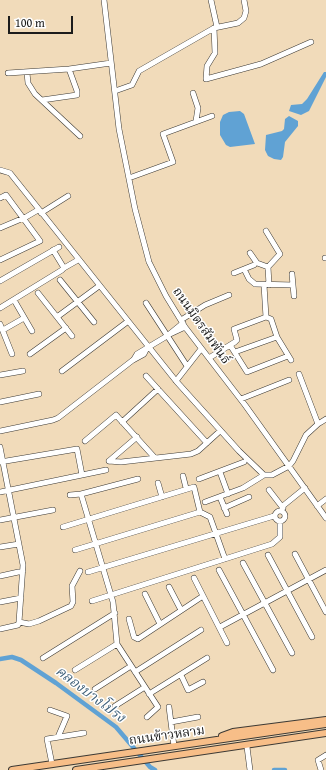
<!DOCTYPE html>
<meta charset="utf-8">
<style>
body{margin:0}
#map{position:relative;width:326px;height:770px;overflow:hidden;background:#f1dbba;font-family:"Gentium Book Plus",serif}
canvas{display:block}
.scale{position:absolute;left:8px;top:16px;width:65px;height:18px;box-sizing:border-box;border:2px solid #1c1c1c;border-top:0;padding-left:5px;font-size:12px;line-height:14px;white-space:nowrap;color:#1c1c1c;-webkit-text-stroke:3px #fff;paint-order:stroke}
</style>
<div id="map">
<canvas width="326" height="770"></canvas>
<div class="scale">100 m</div>
</div>
<script>
const ctx = document.querySelector('canvas').getContext('2d');
ctx.lineJoin = 'round';
function fill(path, color) { ctx.fillStyle = color; ctx.fill(path, 'evenodd'); }
const shape = rows => new Path2D(rows.map(r => 'M' + r).join(''));
function stroke(path, color, width, dash) { ctx.strokeStyle = color; ctx.lineWidth = width; ctx.lineCap = dash ? 'butt' : 'round'; ctx.setLineDash(dash || []); ctx.stroke(path); }
function drawText(font, color, halo, rows, align = 'center') {
  ctx.font = font + ' "Gentium Book Plus","Noto Serif Thai",serif'; ctx.lineWidth = 3; ctx.setLineDash([]); ctx.textBaseline = 'middle'; ctx.strokeStyle = halo; ctx.fillStyle = color; for (const [text, x, y, turn = 0] of rows) {
    ctx.save(); ctx.translate(x, y); ctx.rotate((+turn || 0) * Math.PI / 180); ctx.textAlign = isNaN(turn) ? turn : align; if (halo) ctx.strokeText(text, 0, 0); ctx.fillText(text, 0, 0); ctx.restore();
  }
}
fill(shape([
 [324,72,326,72,326,77,309,111,301,115,289,111,291,105,302,104,307,99],
 [240,111,244,114,255,144,230,147,226,145,220,135,220,122,223,115,229,112],
 [289,116,298,121,298,126,285,142,283,157,281,160,274,159,268,156,265,150,266,135,282,131,284,129,285,119]
]), '#60a2d4');
stroke(shape([
 [0,659,12,657,21,660,56,683,116,727,150,767,155,770],
 [274,770,285,770]
]), '#60a2d4', 4.5);
const minor = shape([
 [104,0,119,129,135,209,149,262,166,296,185,327,245,405,326,518],
 [211,0,217,27],
 [214,28,215,53,207,66,206,79,261,64,311,42],
 [8,73,69,69,111,63],
 [27,73,28,83,35,94,80,136],
 [115,91,132,85,139,71,214,28,238,23,244,18,246,11,244,0],
 [193,93,198,108,196,121],
 [42,100,77,95,77,91,69,69],
 [0,170,10,173,176,381,239,451,264,475],
 [129,178,173,162,163,134,212,116],
 [0,198,6,195,40,241,0,260],
 [41,213,68,196],
 [0,228,26,217,38,210],
 [266,231,280,254,268,267,269,285],
 [250,253,257,263,268,267],
 [325,258,326,258],
 [64,268,78,260],
 [244,269,249,279,255,284,293,285],
 [234,273,254,265],
 [292,274,294,296],
 [60,280,94,322],
 [0,281,59,247],
 [264,285,266,317],
 [38,293,72,336],
 [14,300,32,331],
 [146,303,187,366],
 [0,308,62,270,64,268,53,250],
 [57,317,99,286],
 [266,317,271,319,277,337,291,360],
 [181,320,205,305,229,295],
 [0,324,12,354],
 [3,330,24,318],
 [170,334,185,327],
 [230,345,247,372,288,356],
 [235,352,277,337],
 [30,354,66,328],
 [209,358,235,342,237,340,234,329,266,317],
 [134,359,137,354,167,336,183,323],
 [62,371,127,322],
 [299,374,318,424],
 [0,375,23,371],
 [146,376,207,443],
 [176,381,201,349],
 [241,399,289,380],
 [0,402,39,394],
 [122,422,158,389],
 [0,431,53,420,58,418,133,360,144,354,146,350],
 [85,441,116,415,155,458],
 [0,447,23,565,19,622,18,625,0,629],
 [109,461,121,462,191,454,198,451,220,431],
 [109,461,137,437],
 [0,462,77,449,82,475],
 [220,472,228,494],
 [183,476,186,488],
 [199,479,244,462],
 [158,483,162,497],
 [269,490,283,508],
 [0,492,106,470],
 [81,494,113,602,117,644,158,707,147,717],
 [70,495,81,494,138,479],
 [220,497,227,514],
 [205,502,243,488,264,475,272,475,289,466,293,461,306,435,318,424,326,419],
 [317,506,326,499],
 [224,508,249,497],
 '275 516a5 5 0 1 1 10 0a5 5 0 1 1-10 0Z',
 [281,511,284,505,305,488],
 [0,520,53,510],
 [63,527,194,487,200,512],
 [0,547,19,544],
 [75,550,200,512,210,517,225,559],
 [295,554,326,612],
 [268,555,312,637],
 [243,563,292,653],
 [219,570,273,670],
 [88,572,274,516],
 [0,576,23,571],
 [194,578,227,643],
 [169,587,181,610],
 [145,594,160,624],
 [92,601,272,544,280,537,280,521],
 [0,602,21,598],
 [129,619,134,637,138,639,203,596],
 [19,622,29,624,39,621,71,606,73,602,72,586,80,571],
 [220,627,326,570],
 [43,658,115,613],
 [75,670,117,644],
 [135,672,201,630],
 [181,675,188,690,203,682],
 [95,689,131,666],
 [149,694,207,658],
 [115,706,145,687],
 [169,707,174,746],
 [50,710,67,716,58,737],
 [171,722,198,717],
 [247,747,250,770],
 [52,764,47,739,84,733],
 [321,770,318,760,326,755]
]);
const major = shape([
 [222,736,233,732,326,720],
 [12,770,326,724],
 [76,770,326,733]
]);
stroke(minor, '#3c3934', 6);
stroke(major, '#3c3934', 8);
stroke(minor, '#fff', 5);
stroke(major, '#f7be88', 6);
drawText('13px', '#1c1c1c', '#fff', [
 ["ถนนมิตรสัมพันธ์",201,326,55],
 ["ถนนข้าวหลาม",167,736,-8]
]);
drawText('italic 14px', '#3e5f78', '#fff', [
 ["คลองบางโปรง",90,695,37]
]);
</script>
